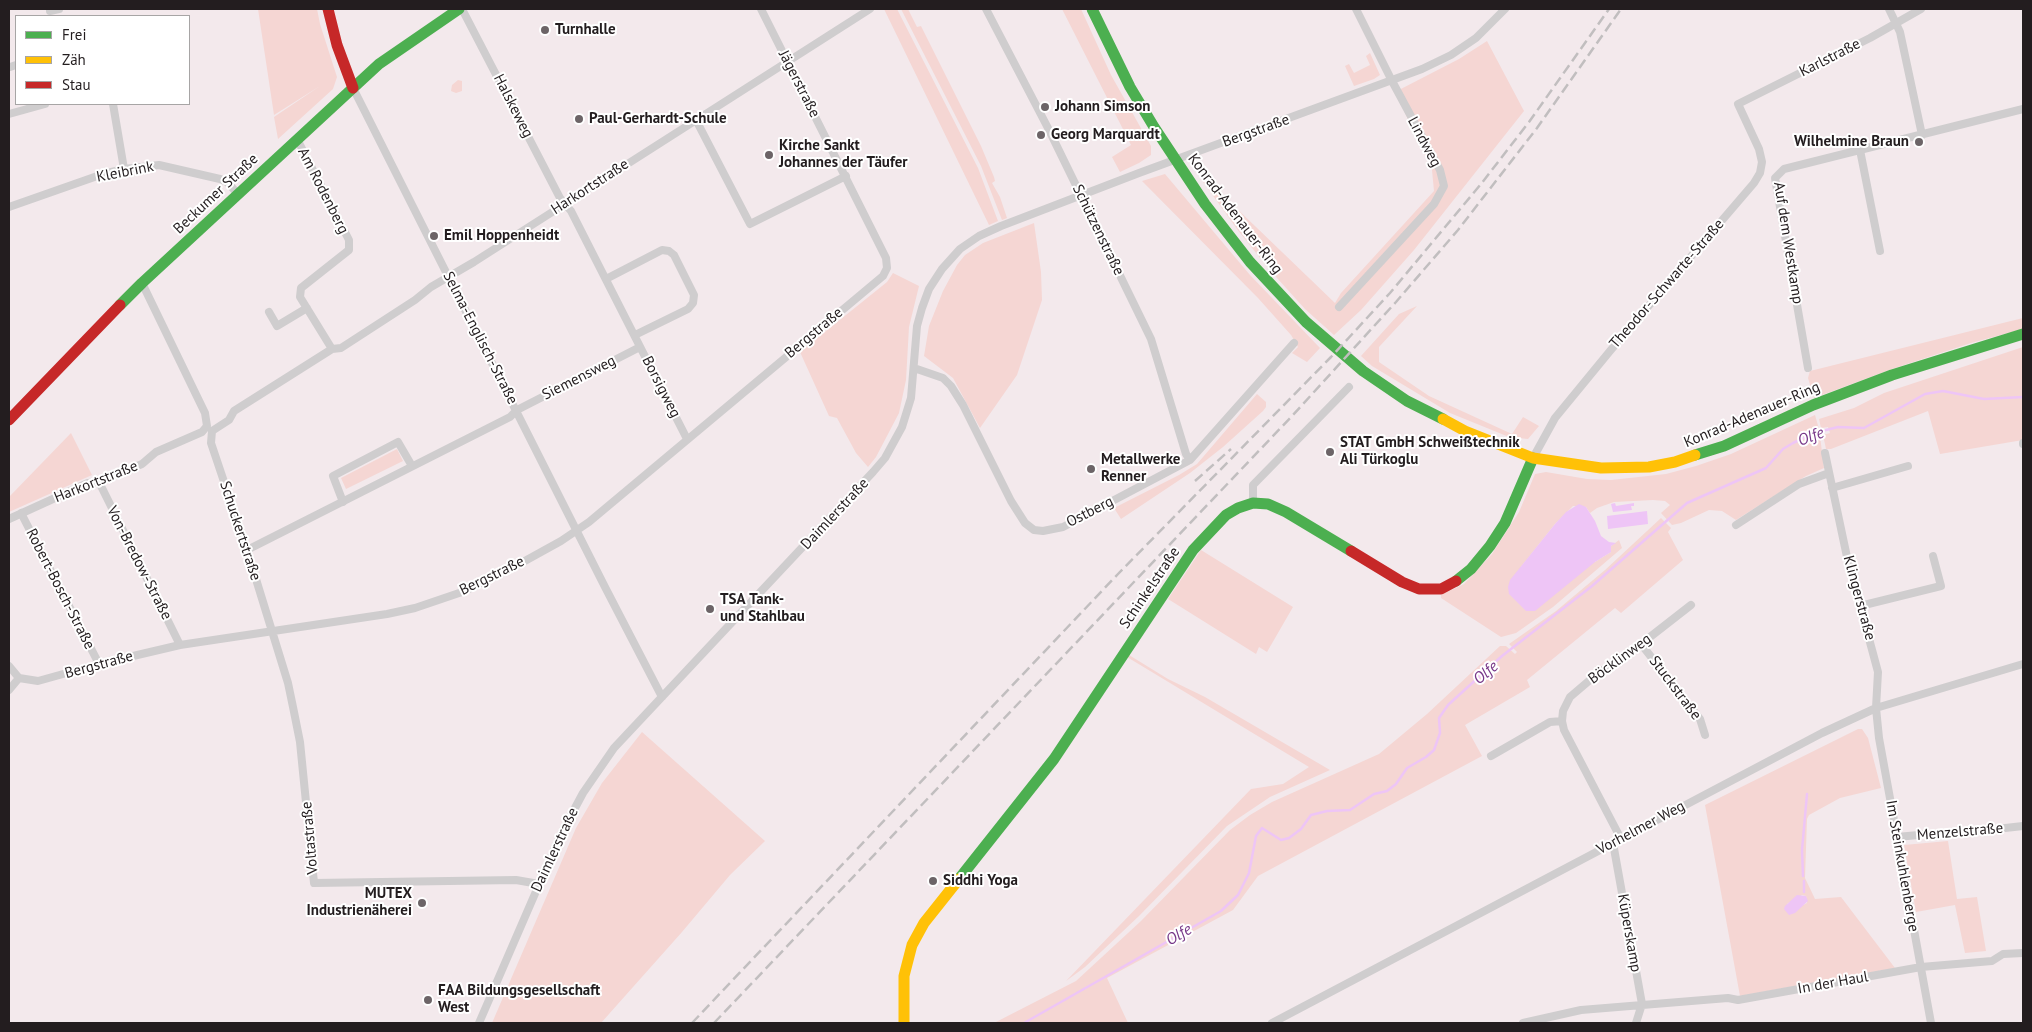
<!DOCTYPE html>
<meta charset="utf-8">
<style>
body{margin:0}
#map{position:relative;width:2032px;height:1032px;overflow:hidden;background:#f3e9ec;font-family:"PT Sans",sans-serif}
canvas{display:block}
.frame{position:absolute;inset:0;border:10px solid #231d1f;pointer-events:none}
.legend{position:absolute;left:15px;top:15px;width:175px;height:90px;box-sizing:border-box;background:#fff;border:1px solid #a7a5a5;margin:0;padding:6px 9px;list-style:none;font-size:15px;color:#231d1f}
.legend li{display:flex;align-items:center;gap:10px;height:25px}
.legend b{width:25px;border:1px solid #a7a5a5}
</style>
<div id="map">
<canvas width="2032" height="1032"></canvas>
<div class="frame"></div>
<ul class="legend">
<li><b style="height:6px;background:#4caf50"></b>Frei</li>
<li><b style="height:6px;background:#ffc107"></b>Zäh</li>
<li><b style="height:6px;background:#c62828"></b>Stau</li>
</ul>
</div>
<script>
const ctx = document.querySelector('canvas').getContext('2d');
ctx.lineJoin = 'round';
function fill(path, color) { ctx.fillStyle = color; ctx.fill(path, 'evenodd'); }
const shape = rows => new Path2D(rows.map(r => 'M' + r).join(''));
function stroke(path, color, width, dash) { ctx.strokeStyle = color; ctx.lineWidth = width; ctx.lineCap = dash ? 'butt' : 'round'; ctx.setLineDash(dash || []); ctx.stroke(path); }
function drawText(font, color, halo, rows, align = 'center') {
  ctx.font = font + ' "PT Sans",sans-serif'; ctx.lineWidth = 4; ctx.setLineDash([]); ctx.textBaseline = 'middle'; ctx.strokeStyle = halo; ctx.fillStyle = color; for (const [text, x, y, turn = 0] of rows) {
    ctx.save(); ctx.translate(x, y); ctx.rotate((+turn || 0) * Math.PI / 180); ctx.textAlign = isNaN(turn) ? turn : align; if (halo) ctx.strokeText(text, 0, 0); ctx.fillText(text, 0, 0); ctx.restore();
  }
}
fill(shape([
 [258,9,301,9,303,23,301,9,317,9,320,24,337,77,333,89,278,139,274,117,320,86,274,115],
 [884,9,897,9,978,168,998,221,989,225],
 [901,9,908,9,917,27,921,26,981,146,994,177,995,181,992,183,1000,197,1007,218,1002,220,981,166],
 [1062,9,1081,9,1111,75,1151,146,1151,155,1139,163,1120,172,1112,157,1131,145],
 [1487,41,1524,111,1414,250,1361,310,1334,335,1305,309,1268,268,1237,229,1201,179,1199,174,1199,167,1202,163,1203,176,1335,303,1341,293,1434,191,1432,170,1395,92,1459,59],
 [1370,53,1380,75,1374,79,1354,86,1345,66,1349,64,1354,73,1370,65,1366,56],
 [458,80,462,81,462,91,456,93,451,91,452,85],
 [1165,174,1250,275,1320,348,1307,362,1292,353,1298,347,1291,335,1258,298,1142,181],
 [1034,223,1041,272,1042,300,1017,375,980,428,953,378,924,356,929,326,943,291,957,265,965,255,983,243],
 [893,273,919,286,909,327,906,380,899,413,876,457,868,467,856,453,837,418,829,416,800,352,887,282],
 [1417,306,1379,347,1379,362,1429,396,1512,434,1523,417,1539,426,1528,439,1509,437,1450,413,1372,366,1361,356,1399,314],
 [2023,318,2023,329,1971,343,1892,369,1814,398,1808,378,1810,371],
 [2023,347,2023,440,1940,454,1928,411,1831,449,1826,449,1823,435,1830,433,1828,427,1821,428,1819,419,1854,408,1884,393],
 [1257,394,1266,402,1266,407,1263,411,1223,447,1190,473,1121,519,1114,508,1179,475,1197,464],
 [1815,415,1819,429,1811,432,1813,438,1820,436,1824,468,1806,476,1736,520,1722,511,1709,510,1681,523,1672,525,1661,513,1670,505,1665,501,1653,500,1614,502,1597,508,1590,513,1586,507,1573,506,1555,524,1521,567,1595,562,1611,552,1611,546,1619,540,1622,548,1553,607,1516,633,1501,637,1441,598,1441,595,1464,584,1492,554,1519,512,1535,474,1546,472,1587,479,1611,480,1666,474,1696,466,1731,454],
 [71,433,92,475,9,512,9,497],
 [397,449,403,461,346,489,341,478],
 [1661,518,1671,528,1668,532,1683,560,1621,613,1615,608,1527,680,1530,687,1465,725,1482,756,1258,876,1233,910,1107,978,1128,1023,994,1023,1076,981,1141,921,1230,830,1250,815,1272,802,1379,754,1427,714,1500,646,1506,646,1515,654,1517,652,1509,644,1556,611,1605,570],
 [1201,550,1293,607,1267,652,1259,647,1256,654,1168,599],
 [1129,655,1168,679,1205,697,1330,770,1270,797,1227,826,1139,916,1085,967,1066,981,1251,789,1283,784,1309,767,1127,657],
 [1858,729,1862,729,1868,738,1881,788,1840,798,1809,815,1807,819,1805,878,1815,899,1841,897,1895,968,1740,996,1705,805],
 [1802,895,1806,896,1807,903,1801,906,1787,904],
 [642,732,765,841,730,875,682,932,601,1023,492,1023,576,828,602,783],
 [1948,841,1957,899,1977,897,1986,951,1965,953,1955,905,1916,912,1904,845]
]), '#f5d6d3');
fill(shape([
 [1615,503,1616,506,1634,503,1634,506,1631,506,1632,510,1613,512,1611,504],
 [1579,504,1586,507,1595,521,1601,536,1609,542,1616,543,1611,546,1611,552,1595,562,1535,611,1526,611,1509,594,1508,587,1510,580,1555,524,1566,512],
 [1647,511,1648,524,1608,529,1607,516],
 [1797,895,1806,896,1808,901,1795,913,1789,915,1784,909,1785,906]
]), '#eec5f6');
stroke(shape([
 [1803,876,1802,850,1807,794],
 [1804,881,1804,892],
 [1024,1023,1221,911,1238,895,1249,873,1256,836,1262,828,1281,840,1289,838,1301,829,1311,815,1327,811,1350,810,1374,794,1387,791,1396,784,1407,768,1426,757,1434,750,1440,733,1439,718,1448,705,1502,656,1592,586,1687,503,1766,468,1783,449,1793,443,1814,433,1838,427,1864,428,1925,394,1943,391,1984,399,2023,397]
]), '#eec5f6', 2.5);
stroke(shape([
 [50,9,50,11,59,9],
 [462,9,560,198,571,211,687,439],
 [986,9,1049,130,1151,339,1186,454,1190,460],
 [1889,9,1900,32,1922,135],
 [10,67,16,65],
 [353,88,606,589,662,697],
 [113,104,124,169],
 [9,114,45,104],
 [696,120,750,224,846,176],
 [297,139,349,240,349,250,301,288,300,297,332,349],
 [1860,150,1880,251],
 [9,207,103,174,124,169,159,165,220,179,227,182,238,194],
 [606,279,662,250,669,251,674,255,694,295,693,303,688,309,635,335],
 [1339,307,1434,204,1444,186,1440,170,1392,81,1356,9],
 [269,312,277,326,307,308],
 [914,368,943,378,951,386,963,405,1011,501,1025,523,1034,530,1043,531,1063,527,1190,460,1294,343],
 [1808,368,1775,178,1784,169,2023,109],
 [2023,443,2023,444],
 [1825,453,1847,557,1878,672,1876,708,1879,738,1931,1023],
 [1533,458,1555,418,1610,351,1754,183,1760,173,1762,162,1759,149,1738,104,1870,38,1921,9],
 [99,482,180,645],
 [1832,488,1908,466],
 [343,502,333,476,398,442,412,466],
 [1253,503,1253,485,1349,387],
 [21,513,99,664],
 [9,519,88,483,99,482,142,464,156,452,202,432,207,426,205,413,142,283],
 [1736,525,1799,484,1829,473],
 [247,550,510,417,517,410,640,347],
 [1860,606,1941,586,1933,556],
 [1641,644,1700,719,1705,735],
 [9,666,19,678,38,681,99,664,180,645,387,614,415,608,465,591,523,562,561,541,589,522,883,276,887,268,886,258,761,9],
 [9,690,19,678],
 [1491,756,1550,722,1562,721],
 [1897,837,1929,834,1943,835,2023,826],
 [1621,839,1564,730,1562,721,1563,711,1570,697,1597,674,1641,644,1691,605],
 [1613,843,1642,1004,1636,1023],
 [539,884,516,880,314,883,300,742,293,707,288,683,247,550,211,443,212,431,229,420,234,411,332,349,341,348,415,300,431,287,474,262,870,9],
 [479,1023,560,836,583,793,614,748,873,472,885,458,902,427,911,398,917,326,922,308,929,289,942,269,960,249,979,236,1001,226,1139,173,1422,69,1451,55,1476,38,1505,9],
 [1272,1023,1822,733,1876,708,2023,664],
 [1523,1023,1581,1010,1728,998,1738,1000,1921,967,1992,961,2003,954,2023,953]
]), '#cfcdce', 8);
stroke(shape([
 [1092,9,1130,87,1154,127,1205,204,1250,262,1306,322,1363,371,1407,401,1443,419],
 [120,305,142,283,379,64,459,9],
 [1695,455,1724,446,1813,405,1892,375,2023,334],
 [1456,581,1471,569,1490,546,1505,523,1533,458],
 [959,879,1054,759,1193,550,1226,515,1238,508,1253,503,1268,504,1286,512,1351,551]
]), '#4caf50', 11);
stroke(shape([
 [1443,419,1465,431,1533,458,1601,468,1649,467,1675,462,1695,455],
 [904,1023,904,976,912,945,924,923,959,879]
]), '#ffc107', 11);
stroke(shape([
 [328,9,337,45,353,88],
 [9,420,120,305],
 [1351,551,1402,582,1419,589,1441,589,1456,581]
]), '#c62828', 11);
stroke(shape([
 [1195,481,1231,449],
 [692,1023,1118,574,1331,357,1390,293,1481,184,1529,122,1609,9],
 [714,1023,1293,415,1396,302,1458,230,1537,128,1621,9]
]), '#c1bebf', 2.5, [10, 5]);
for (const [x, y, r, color] of [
 [545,30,5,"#6c6467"],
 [1045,107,5,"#6c6467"],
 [579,119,5,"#6c6467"],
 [1041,135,5,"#6c6467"],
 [1919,142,5,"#6c6467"],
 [769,155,5,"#6c6467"],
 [434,236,5,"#6c6467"],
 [1330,452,5,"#6c6467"],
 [1091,469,5,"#6c6467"],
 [710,609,5,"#6c6467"],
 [933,881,5,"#6c6467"],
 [422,903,5,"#6c6467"],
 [428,1000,5,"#6c6467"]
]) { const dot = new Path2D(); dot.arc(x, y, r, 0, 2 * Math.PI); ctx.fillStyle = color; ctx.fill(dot); stroke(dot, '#fff', 2); }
drawText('bold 15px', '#231d1f', '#fff', [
 ["Turnhalle",555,30],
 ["Johann Simson",1055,107],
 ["Paul-Gerhardt-Schule",589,119],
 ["Georg Marquardt",1051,135],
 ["Wilhelmine Braun",1909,142,"right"],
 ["Kirche Sankt",779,146],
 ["Johannes der Täufer",779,163],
 ["Emil Hoppenheidt",444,236],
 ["STAT GmbH Schweißtechnik",1340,443],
 ["Ali Türkoglu",1340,460],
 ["Metallwerke",1101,460],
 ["Renner",1101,477],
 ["TSA Tank-",720,600],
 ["und Stahlbau",720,617],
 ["Siddhi Yoga",943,881],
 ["MUTEX",412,894,"right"],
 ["Industrienäherei",412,911,"right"],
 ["FAA Bildungsgesellschaft",438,991],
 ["West",438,1008]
], 'left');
drawText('15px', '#231d1f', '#fff', [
 ["Karlstraße",1830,58,-27],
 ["Jägerstraße",799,84,63],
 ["Halskeweg",513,106,63],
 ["Bergstraße",1256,131,-20],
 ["Lindweg",1424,142,62],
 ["Kleibrink",125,172,-11],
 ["Harkortstraße",590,187,-33],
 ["Am Rodenberg",323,191,63],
 ["Beckumer Straße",216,194,-43],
 ["Konrad-Adenauer-Ring",1235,214,53],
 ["Schützenstraße",1098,230,64],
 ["Auf dem Westkamp",1788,243,81],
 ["Theodor-Schwarte-Straße",1667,284,-49],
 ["Bergstraße",814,333,-40],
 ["Selma-Englisch-Straße",480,338,63],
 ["Siemensweg",579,378,-27],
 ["Borsigweg",661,387,63],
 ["Konrad-Adenauer-Ring",1752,415,-23],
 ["Harkortstraße",96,482,-22],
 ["Ostberg",1090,512,-27],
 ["Daimlerstraße",835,514,-47],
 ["Schuckertstraße",240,531,72],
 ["Von-Bredow-Straße",139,563,63],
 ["Bergstraße",492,576,-26],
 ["Schinkelstraße",1150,588,-56],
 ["Robert-Bosch-Straße",60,589,63],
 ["Klingerstraße",1859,598,75],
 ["Böcklinweg",1620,659,-36],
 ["Bergstraße",99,665,-15],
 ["Stuckstraße",1675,688,53],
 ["Vorhelmer Weg",1641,828,-28],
 ["Menzelstraße",1960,832,-5],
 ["Voltastraße",310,838,-95],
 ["Daimlerstraße",555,850,-65],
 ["Im Steinkuhlenberge",1902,866,80],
 ["Küperskamp",1629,933,80],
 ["In der Haul",1833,983,-10]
]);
drawText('italic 16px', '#783889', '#fff', [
 ["Olfe",1811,437,-21],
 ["Olfe",1486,673,-40],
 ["Olfe",1179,935,-30]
]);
</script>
